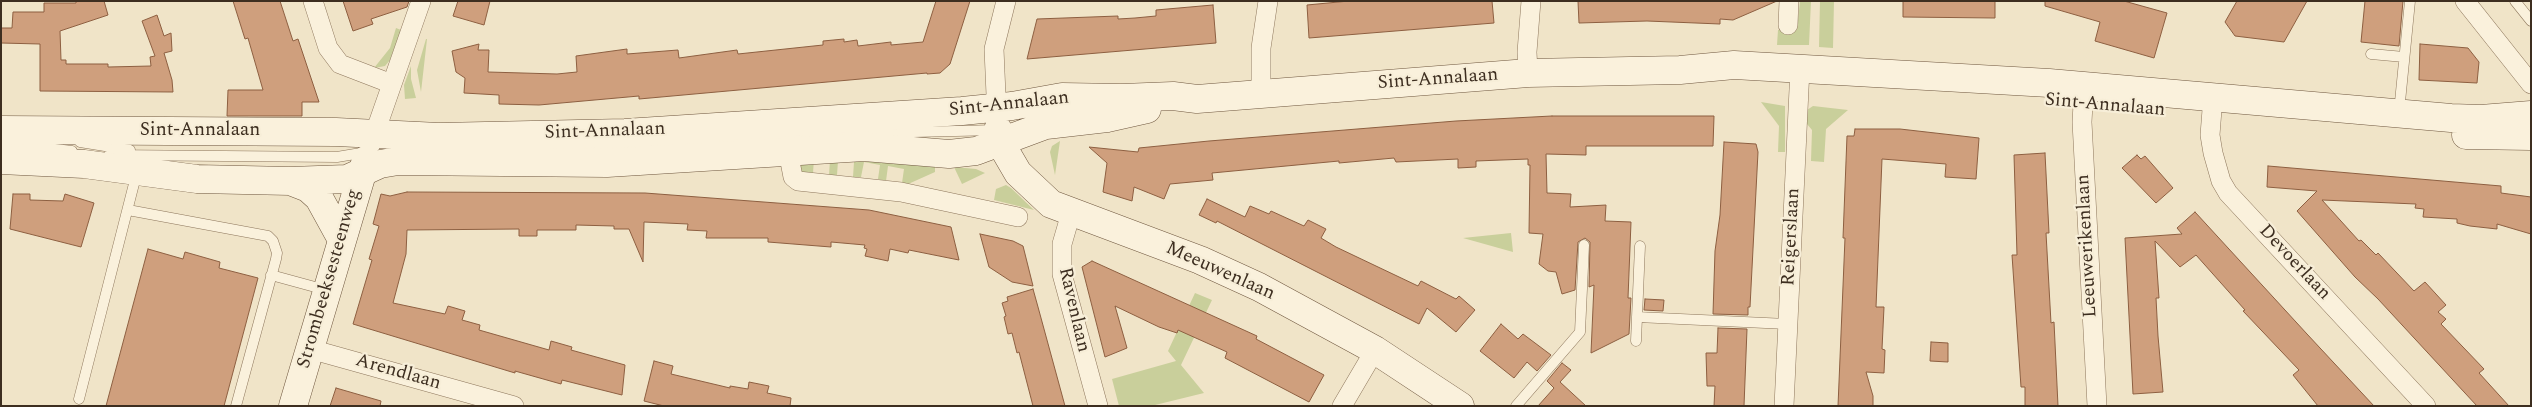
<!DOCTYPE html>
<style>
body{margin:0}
#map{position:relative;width:2532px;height:407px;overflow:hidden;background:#f0e4c8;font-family:Spectral,serif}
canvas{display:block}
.frame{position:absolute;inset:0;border:2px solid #3d2e20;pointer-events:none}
</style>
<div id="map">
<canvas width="2532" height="407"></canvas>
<div class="frame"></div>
</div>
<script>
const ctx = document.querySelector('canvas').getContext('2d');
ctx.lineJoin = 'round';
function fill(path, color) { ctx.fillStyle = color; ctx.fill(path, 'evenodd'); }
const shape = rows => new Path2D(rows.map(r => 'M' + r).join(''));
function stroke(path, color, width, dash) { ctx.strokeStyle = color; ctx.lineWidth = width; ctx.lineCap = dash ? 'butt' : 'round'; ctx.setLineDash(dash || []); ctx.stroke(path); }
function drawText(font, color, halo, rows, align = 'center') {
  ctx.font = font + ' Spectral,serif'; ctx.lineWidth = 4.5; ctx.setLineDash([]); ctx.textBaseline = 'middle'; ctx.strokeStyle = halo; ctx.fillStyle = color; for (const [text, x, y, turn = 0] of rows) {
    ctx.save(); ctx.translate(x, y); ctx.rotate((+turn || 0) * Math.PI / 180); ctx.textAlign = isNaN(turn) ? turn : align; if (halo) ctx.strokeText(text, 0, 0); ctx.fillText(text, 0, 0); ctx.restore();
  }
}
fill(shape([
 [1800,1,1811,1,1809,45,1777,45,1778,30,1797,30],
 [1820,1,1834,1,1833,48,1819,47],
 [396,28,401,30,390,60,385,66,374,68,390,48],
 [426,39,427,39,421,92,417,70],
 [411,66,411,79,416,98,405,99,404,85],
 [1761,102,1785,106,1785,152,1778,152,1779,126],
 [1813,106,1848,110,1826,129,1824,162,1811,161,1812,130,1807,124,1807,110],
 [1060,141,1055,175,1050,152,1052,146],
 [800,157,935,166,935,172,906,185,902,183,904,169,888,166,886,181,878,179,880,165,864,162,861,177,853,177,854,162,847,161,838,161,837,175,829,175,830,160,814,159,813,173,799,172],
 [954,167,976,169,985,173,962,184],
 [1006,185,1011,188,1034,210,994,200,996,189],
 [1511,233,1513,252,1463,238],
 [1195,293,1212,300,1181,365,1204,393,1151,406,1119,406,1112,379,1176,361,1168,351]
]), '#c9cf9b');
const building = shape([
 [76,1,104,1,108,15,60,31,61,60,66,60,66,64,108,64,108,67,151,66,150,57,155,56,142,21,157,15,164,36,171,33,172,51,164,53,172,80,173,92,40,91,40,44,1,43,1,28,12,28,13,12,44,12,44,3,76,3,76,1],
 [233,1,280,1,293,41,298,39,319,102,302,102,302,116,227,116,228,90,263,90,248,38,245,39,233,1],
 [343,1,409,1,407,7,371,19,373,24,353,31,343,1],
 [458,1,490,1,484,25,453,16,458,1],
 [936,1,970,1,950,64,940,73,927,74,927,73,639,99,639,96,539,105,499,104,499,95,464,93,465,78,456,72,452,51,479,44,478,50,489,50,488,72,557,74,577,72,576,56,627,49,627,54,678,50,679,58,737,50,738,54,823,45,823,41,844,39,844,42,857,40,858,46,891,42,891,45,923,42,936,1],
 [1349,1,1492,1,1494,23,1309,38,1307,5,1349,1],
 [1578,1,1777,1,1733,20,1720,19,1720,24,1647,21,1579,23,1578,1],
 [1903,1,1995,1,1995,18,1903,17,1903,1],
 [2045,1,2124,1,2167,13,2154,58,2095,41,2100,22,2045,6,2045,1],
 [2237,1,2307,1,2284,42,2235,36,2225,22,2237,1],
 [2365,1,2403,1,2399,46,2361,42,2365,1],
 [1213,5,1216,43,1027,59,1037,19,1118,16,1118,19,1135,18,1156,16,1156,10,1213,5],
 [2420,44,2468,48,2479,62,2477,83,2419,80,2420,44],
 [1552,116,1714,116,1713,146,1586,146,1586,155,1546,154,1547,193,1571,194,1570,207,1606,205,1605,221,1631,222,1628,298,1631,298,1629,334,1591,353,1594,285,1589,287,1590,242,1585,238,1578,242,1575,290,1562,294,1556,272,1548,271,1539,264,1543,234,1529,233,1530,165,1528,165,1528,159,1476,161,1476,167,1458,168,1458,159,1396,162,1394,158,1339,163,1339,161,1212,173,1213,180,1170,184,1164,199,1134,187,1132,201,1103,192,1107,163,1089,147,1138,152,1139,148,1209,141,1456,121,1552,116],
 [1855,129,1900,129,1979,138,1976,179,1945,177,1946,164,1882,159,1876,307,1884,307,1882,349,1885,350,1884,373,1866,372,1873,396,1873,406,1838,406,1845,238,1843,238,1847,136,1854,136,1855,129],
 [1724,142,1756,144,1758,152,1750,307,1748,307,1748,315,1713,314,1715,251,1720,215,1724,142],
 [2045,153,2049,233,2046,233,2051,323,2054,322,2058,406,2025,406,2025,387,2021,387,2012,255,2017,255,2014,155,2045,153],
 [2137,155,2141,159,2145,156,2173,188,2156,203,2122,168,2137,155],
 [2268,166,2501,186,2501,193,2531,197,2531,234,2497,224,2497,229,2470,226,2457,223,2457,219,2423,217,2424,209,2415,208,2416,204,2322,200,2359,241,2361,240,2376,255,2378,253,2414,291,2425,282,2446,305,2438,312,2446,319,2441,324,2484,369,2479,373,2509,406,2477,406,2378,299,2355,277,2297,211,2317,191,2267,187,2268,166],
 [407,192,645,193,869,210,951,227,959,260,909,250,908,253,890,249,888,261,865,256,867,249,864,248,865,245,831,242,831,247,768,242,768,238,706,238,707,231,687,230,688,224,644,222,643,262,629,229,614,229,614,226,576,225,576,230,537,230,537,236,519,236,519,229,407,230,406,254,393,303,445,314,448,306,465,311,462,320,480,325,479,330,549,350,551,341,572,347,571,350,625,365,622,395,562,380,561,384,515,371,515,373,353,324,372,260,369,259,379,226,373,224,381,194,390,196,407,192],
 [13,194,30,194,30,200,63,201,65,194,94,203,81,247,10,229,13,194],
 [1207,199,1245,217,1250,206,1269,214,1271,211,1304,226,1308,220,1326,229,1321,238,1336,247,1418,286,1421,281,1456,299,1459,296,1475,310,1456,332,1427,308,1419,324,1217,221,1216,223,1199,215,1207,199],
 [2195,212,2307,334,2374,406,2318,406,2293,375,2299,370,2243,311,2245,310,2196,255,2180,267,2155,241,2159,298,2156,298,2158,336,2163,392,2133,394,2125,238,2182,234,2177,228,2195,212],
 [980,234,1013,241,1023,246,1033,286,1012,282,989,267,980,234],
 [148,249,183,259,185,252,220,262,219,268,258,278,224,406,106,406,148,249],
 [1092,261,1257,336,1256,339,1324,375,1309,402,1225,358,1227,352,1178,330,1177,333,1159,327,1115,306,1127,348,1105,357,1082,267,1092,261],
 [1033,289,1038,307,1065,406,1033,406,1019,352,1017,353,1012,333,1008,334,1004,317,1006,316,1002,303,1008,301,1007,297,1033,289],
 [1645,299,1664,300,1663,311,1644,310,1645,299],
 [1501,324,1518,339,1523,334,1551,355,1537,371,1527,362,1514,378,1480,351,1501,324],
 [1718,328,1747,329,1744,406,1714,406,1715,386,1707,386,1706,353,1717,353,1718,328],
 [1931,342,1948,343,1948,362,1930,361,1931,342],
 [654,361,673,366,671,374,730,388,730,386,748,389,749,382,769,386,767,393,791,398,790,406,664,406,644,401,654,361],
 [1562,363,1571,370,1560,382,1586,406,1538,406,1554,388,1547,381,1562,363],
 [336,388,381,401,380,406,330,406,336,388]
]);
fill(building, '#cf9f7d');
stroke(building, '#8d5f41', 1);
const lane = shape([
 [2515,1,2531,21],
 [2371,54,2404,57],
 [2399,112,2410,1],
 [80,142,130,150],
 [2,143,72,151],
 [541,149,645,146,829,134,998,130],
 [109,155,337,157,367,152],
 [128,210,268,236,273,241,277,253,276,259,236,406],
 [271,275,326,290],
 [1637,317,1787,324],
 [1636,341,1640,246],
 [79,399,137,172],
 [1516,406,1580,332,1584,245]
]);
const street = shape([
 [313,1,328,48,340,64,392,84],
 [2465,1,2531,84],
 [1788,25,1789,1],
 [1528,73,1527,52,1531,1],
 [2084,86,2082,122,2097,406],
 [1261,94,1261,48,1268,1],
 [2213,97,2210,135,2213,153,2221,181,2228,193,2426,406],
 [997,118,994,49,1006,1],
 [371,144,421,1],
 [788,151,793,177,798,181,901,192,1018,217],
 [1071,213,1062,244,1062,274,1098,406],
 [310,349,514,406],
 [1342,406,1375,350],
 [1784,406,1800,68]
]);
const secondary = shape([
 [1,130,336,132,439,137,625,133,962,111,1012,106,1062,97,1122,98,1173,96,1197,99,1528,73,1680,70,1734,65,2049,83,2451,118,2481,119,2531,115],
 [998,130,1004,149,1018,173,1051,204,1200,260,1259,287,1375,350,1460,406],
 [2466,135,2531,136],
 [1,160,84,164,197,179,290,181,347,179,380,164,398,161,607,163,864,147,949,154,976,151,1046,125,1107,118,1147,109],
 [290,181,308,188,319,198,341,238],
 [293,406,366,160]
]);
stroke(lane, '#8d765c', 11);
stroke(street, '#8d765c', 20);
stroke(secondary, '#6f573f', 29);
stroke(lane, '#faf1dc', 10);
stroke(street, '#faf1dc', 19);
stroke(secondary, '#faf1dc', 28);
drawText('19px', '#3d2e20', '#f7eed8', [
 ["Sint-Annalaan",1438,80,-4],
 ["Sint-Annalaan",1009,105,-6],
 ["Sint-Annalaan",2105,106,5],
 ["Sint-Annalaan",200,131],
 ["Sint-Annalaan",605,132,-2],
 ["Reigerslaan",1792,237,-87],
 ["Leeuwerikenlaan",2088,246,-93],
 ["Devoerlaan",2294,263,47],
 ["Meeuwenlaan",1220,272,24],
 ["Strombeeksesteenweg",330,279,-74],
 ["Ravenlaan",1073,310,77],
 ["Arendlaan",398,373,16]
]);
</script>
